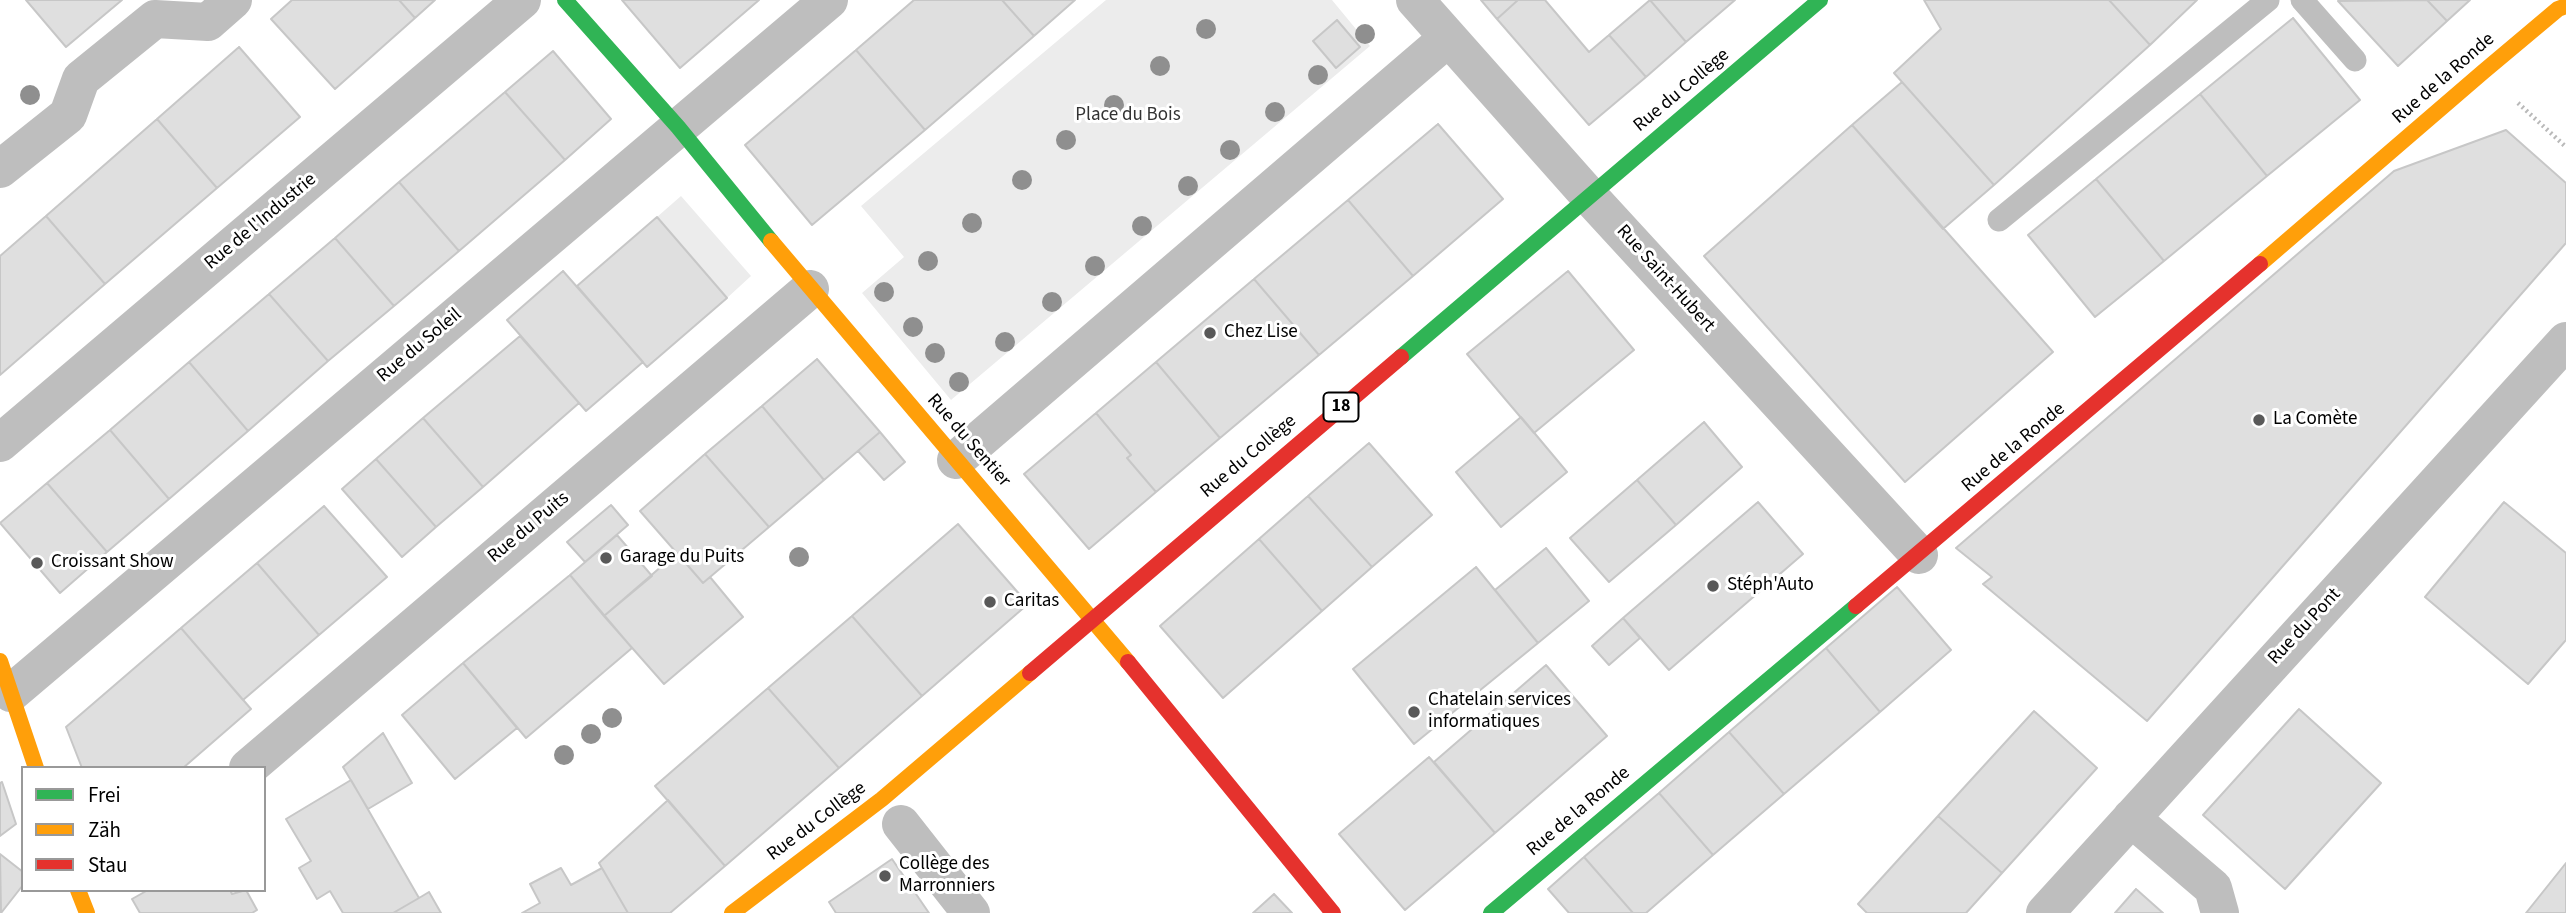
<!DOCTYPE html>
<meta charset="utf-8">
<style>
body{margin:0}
#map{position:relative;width:2566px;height:913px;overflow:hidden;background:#fff;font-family:"Source Sans 3",sans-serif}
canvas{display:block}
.legend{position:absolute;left:21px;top:766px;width:245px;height:126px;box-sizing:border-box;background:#fff;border:2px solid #999;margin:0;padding:9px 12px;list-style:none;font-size:21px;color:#000}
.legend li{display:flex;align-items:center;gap:14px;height:35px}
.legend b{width:35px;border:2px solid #999}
</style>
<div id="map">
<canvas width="2566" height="913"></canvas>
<ul class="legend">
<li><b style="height:9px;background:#30b455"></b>Frei</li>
<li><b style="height:9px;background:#ff9f0a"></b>Zäh</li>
<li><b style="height:9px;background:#e5322d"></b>Stau</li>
</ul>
</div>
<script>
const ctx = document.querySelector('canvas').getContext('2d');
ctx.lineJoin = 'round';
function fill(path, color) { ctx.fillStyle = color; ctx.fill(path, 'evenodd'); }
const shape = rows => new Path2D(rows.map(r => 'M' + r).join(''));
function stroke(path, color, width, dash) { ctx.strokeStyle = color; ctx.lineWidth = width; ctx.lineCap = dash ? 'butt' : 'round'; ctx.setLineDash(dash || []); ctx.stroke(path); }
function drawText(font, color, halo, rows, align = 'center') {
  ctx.font = font + ' "Source Sans 3",sans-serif'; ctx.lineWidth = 6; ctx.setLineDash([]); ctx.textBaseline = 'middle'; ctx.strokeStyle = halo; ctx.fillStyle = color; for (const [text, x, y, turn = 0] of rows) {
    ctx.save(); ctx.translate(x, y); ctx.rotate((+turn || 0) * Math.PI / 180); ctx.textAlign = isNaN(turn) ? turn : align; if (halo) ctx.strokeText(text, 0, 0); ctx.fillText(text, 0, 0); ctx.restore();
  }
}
fill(shape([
 [1106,0,1332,0,1370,46,951,400,862,293,904,257,861,206],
 [681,196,751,276,727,298,657,217]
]), '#ececec');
const building = shape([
 [26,0,122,0,66,47,26,0],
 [292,0,399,0,415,18,335,89,271,19,292,0],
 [399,0,435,0,415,18,399,0],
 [622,0,759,0,680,68,622,0],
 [914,0,1002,0,1034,36,925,130,856,50,914,0],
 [1002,0,1075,0,1034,36,1002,0],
 [1481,0,1518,0,1497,19,1481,0],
 [1518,0,1545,0,1589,52,1609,35,1646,77,1589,125,1497,19,1518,0],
 [1650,0,1686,42,1646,77,1609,35,1650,0],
 [1650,0,1735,0,1686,42,1650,0],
 [1924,0,2109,0,2150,45,1994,185,1894,73,1941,29,1924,0],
 [2109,0,2197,0,2150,45,2109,0],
 [2427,0,2470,0,2447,21,2427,0],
 [2427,0,2447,21,2398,66,2338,1,2427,0],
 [2293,18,2360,100,2267,176,2200,94,2293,18],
 [1337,20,1360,47,1336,68,1313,41,1337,20],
 [239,47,300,117,217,188,157,119,239,47],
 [856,50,925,130,812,225,745,145,856,50],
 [553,51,611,119,565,160,505,92,553,51],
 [1902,82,1994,185,1943,229,1852,125,1902,82],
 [505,92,565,160,459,251,399,182,505,92],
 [2200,94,2267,176,2164,261,2096,179,2200,94],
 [157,119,217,188,105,284,46,216,157,119],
 [1438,124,1503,199,1413,276,1348,200,1438,124],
 [1852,125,2053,352,1905,482,1704,256,1852,125],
 [2506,130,2566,183,2566,243,2147,721,1983,584,1992,577,1956,548,2394,171,2506,130],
 [2096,179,2164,261,2095,317,2028,235,2096,179],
 [399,182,459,251,394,306,335,238,399,182],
 [1348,200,1413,276,1319,355,1254,279,1348,200],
 [46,216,105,284,0,375,0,256,46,216],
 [657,217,727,298,647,367,577,286,657,217],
 [335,238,394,306,328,361,269,294,335,238],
 [563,271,643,362,586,411,507,320,563,271],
 [1568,271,1634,350,1534,433,1467,354,1568,271],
 [1254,279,1319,355,1220,438,1156,362,1254,279],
 [269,294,328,361,248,431,189,362,269,294],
 [520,336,579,403,483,487,423,418,520,336],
 [817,359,880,432,824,480,762,406,817,359],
 [189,362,248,431,169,499,110,430,189,362],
 [1156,362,1220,438,1156,492,1127,458,1131,455,1096,413,1156,362],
 [762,406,824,480,769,527,705,454,762,406],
 [1096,413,1131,455,1127,458,1156,492,1089,549,1024,474,1096,413],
 [1521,417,1567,472,1501,527,1456,472,1521,417],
 [423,418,483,487,436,527,376,459,423,418],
 [1704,422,1742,467,1676,525,1637,480,1704,422],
 [110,430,169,499,107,552,47,483,110,430],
 [880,432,905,462,884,480,858,451,880,432],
 [1369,443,1432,515,1372,567,1308,496,1369,443],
 [705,454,769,527,703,583,640,511,705,454],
 [376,459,436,527,402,557,342,489,376,459],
 [1637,480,1676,525,1609,582,1570,538,1637,480],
 [47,483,107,552,60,593,0,523,47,483],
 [1308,496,1372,567,1322,611,1259,539,1308,496],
 [1758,502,1803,554,1669,670,1623,618,1758,502],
 [2504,502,2566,553,2566,640,2528,684,2425,597,2504,502],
 [611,505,628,525,585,562,567,542,611,505],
 [324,506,387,577,319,635,257,563,324,506],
 [958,524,1028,604,922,696,852,616,958,524],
 [617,535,652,576,604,616,570,575,617,535],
 [1259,539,1322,611,1223,698,1160,626,1259,539],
 [1546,548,1589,601,1538,643,1495,590,1546,548],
 [677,553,703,583,710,577,743,617,664,684,604,616,677,553],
 [257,563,319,635,243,700,181,628,257,563],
 [1476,567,1538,643,1414,744,1353,669,1476,567],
 [570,575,632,648,526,738,463,663,570,575],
 [1897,587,1951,650,1880,712,1826,648,1897,587],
 [852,616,922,696,839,768,768,688,852,616],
 [1623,618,1640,638,1609,665,1592,646,1623,618],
 [181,628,251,709,183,768,82,768,66,727,181,628],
 [1826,648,1880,712,1784,794,1729,732,1826,648],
 [463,663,517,728,455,779,402,715,463,663],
 [1546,665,1607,736,1495,833,1434,762,1546,665],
 [768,688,839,768,725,866,655,786,768,688],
 [2299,709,2381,783,2285,889,2203,815,2299,709],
 [2034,711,2097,768,2002,873,1938,816,2034,711],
 [1729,732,1784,794,1713,855,1659,793,1729,732],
 [383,733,412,783,368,809,343,767,383,733],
 [1429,757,1495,833,1405,910,1339,834,1429,757],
 [351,780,419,898,393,913,343,913,330,891,317,899,299,868,311,861,286,819,351,780],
 [2,782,16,824,0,836,0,783,2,782],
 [1659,793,1713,855,1646,913,1633,913,1584,857,1659,793],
 [668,800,725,866,670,913,628,913,599,863,668,800],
 [1938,816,2002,873,1966,913,1867,913,1858,904,1938,816],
 [0,854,23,872,23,885,1,913,0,854],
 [1584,857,1633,913,1569,913,1548,889,1584,857],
 [892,859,929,913,836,913,829,902,892,859],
 [2566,863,2566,913,2526,913,2566,863],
 [561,868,571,885,602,868,628,913,522,913,540,903,530,884,561,868],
 [2136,889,2163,913,2115,913,2136,889],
 [148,890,230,890,232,894,246,890,257,910,252,913,140,913,132,899,148,890],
 [429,892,441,913,393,913,419,898,429,892],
 [1274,894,1292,913,1253,913,1274,894]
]);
fill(building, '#dfdfdf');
stroke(building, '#c7c7c7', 2);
stroke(shape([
 [2518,103,2566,147]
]), '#b9b9b9', 4.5, [2, 3.5]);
stroke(shape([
 [2302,0,2355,60],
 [1999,220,2268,0]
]), '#bebebe', 23);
stroke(shape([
 [1415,0,1590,197,1919,555],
 [0,169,68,115,81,79,155,19,208,22,233,0],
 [0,443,522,0],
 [956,460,1448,38],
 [11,693,829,0],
 [248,768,810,289],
 [2131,818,2213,888,2220,913],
 [901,824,971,913],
 [2045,913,2566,341]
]), '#bebebe', 38);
stroke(shape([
 [565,0,678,127,771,241],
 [1401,357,1820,0],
 [1491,913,1856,606]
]), '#30b455', 16);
stroke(shape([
 [771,241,1128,662],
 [2260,264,2483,72,2558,9,2566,6],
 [0,661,36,768],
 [78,890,87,913],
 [732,913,882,799,1030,673]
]), '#ff9f0a', 16);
stroke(shape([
 [1856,606,2260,264],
 [1128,662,1333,913],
 [1030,673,1401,357]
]), '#e5322d', 16);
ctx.fillStyle = '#8f8f8f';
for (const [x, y] of [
 [1206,29],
 [1365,34],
 [1160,66],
 [1318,75],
 [30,95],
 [1114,105],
 [1275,112],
 [1066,140],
 [1230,150],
 [1022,180],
 [1188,186],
 [972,223],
 [1142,226],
 [928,261],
 [1095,266],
 [884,292],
 [1052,302],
 [913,327],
 [1005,342],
 [935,353],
 [959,382],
 [799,557],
 [612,718],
 [591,734],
 [564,755]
]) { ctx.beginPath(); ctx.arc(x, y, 10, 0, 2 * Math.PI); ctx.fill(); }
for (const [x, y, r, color] of [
 [1210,333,7,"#595959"],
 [2259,420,7,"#595959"],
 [606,558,7,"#595959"],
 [37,563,7,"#595959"],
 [1713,586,7,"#595959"],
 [990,602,7,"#595959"],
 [1414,712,7,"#595959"],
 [885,876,7,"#595959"]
]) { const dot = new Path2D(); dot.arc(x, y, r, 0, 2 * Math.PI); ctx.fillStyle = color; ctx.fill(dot); stroke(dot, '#fff', 2.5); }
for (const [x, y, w] of [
 [1341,407,35]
]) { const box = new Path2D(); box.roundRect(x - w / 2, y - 14.5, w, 29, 5); ctx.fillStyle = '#fff'; ctx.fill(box); stroke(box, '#000', 2); }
drawText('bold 18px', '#000', null, [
 ["18",1341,407]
]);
drawText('19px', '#000', '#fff', [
 ["Rue de la Ronde",2444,79,-41],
 ["Rue du Collège",1682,91,-40],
 ["Rue de l'Industrie",261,222,-40],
 ["Rue Saint-Hubert",1665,279,48],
 ["Rue du Soleil",420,346,-40],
 ["Rue du Sentier",968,441,49],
 ["Rue de la Ronde",2014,448,-40],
 ["Rue du Collège",1249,457,-40],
 ["Rue du Puits",529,528,-40],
 ["Rue du Pont",2305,627,-47],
 ["Rue de la Ronde",1579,812,-40],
 ["Rue du Collège",817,822,-37]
]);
drawText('19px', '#333', '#fff', [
 ["Place du Bois",1128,116]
]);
drawText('19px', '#000', '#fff', [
 ["Chez Lise",1224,333],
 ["La Comète",2273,420],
 ["Garage du Puits",620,558],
 ["Croissant Show",51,563],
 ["Stéph'Auto",1727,586],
 ["Caritas",1004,602],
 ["Chatelain services",1428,701],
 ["informatiques",1428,723],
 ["Collège des",899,865],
 ["Marronniers",899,887]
], 'left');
</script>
